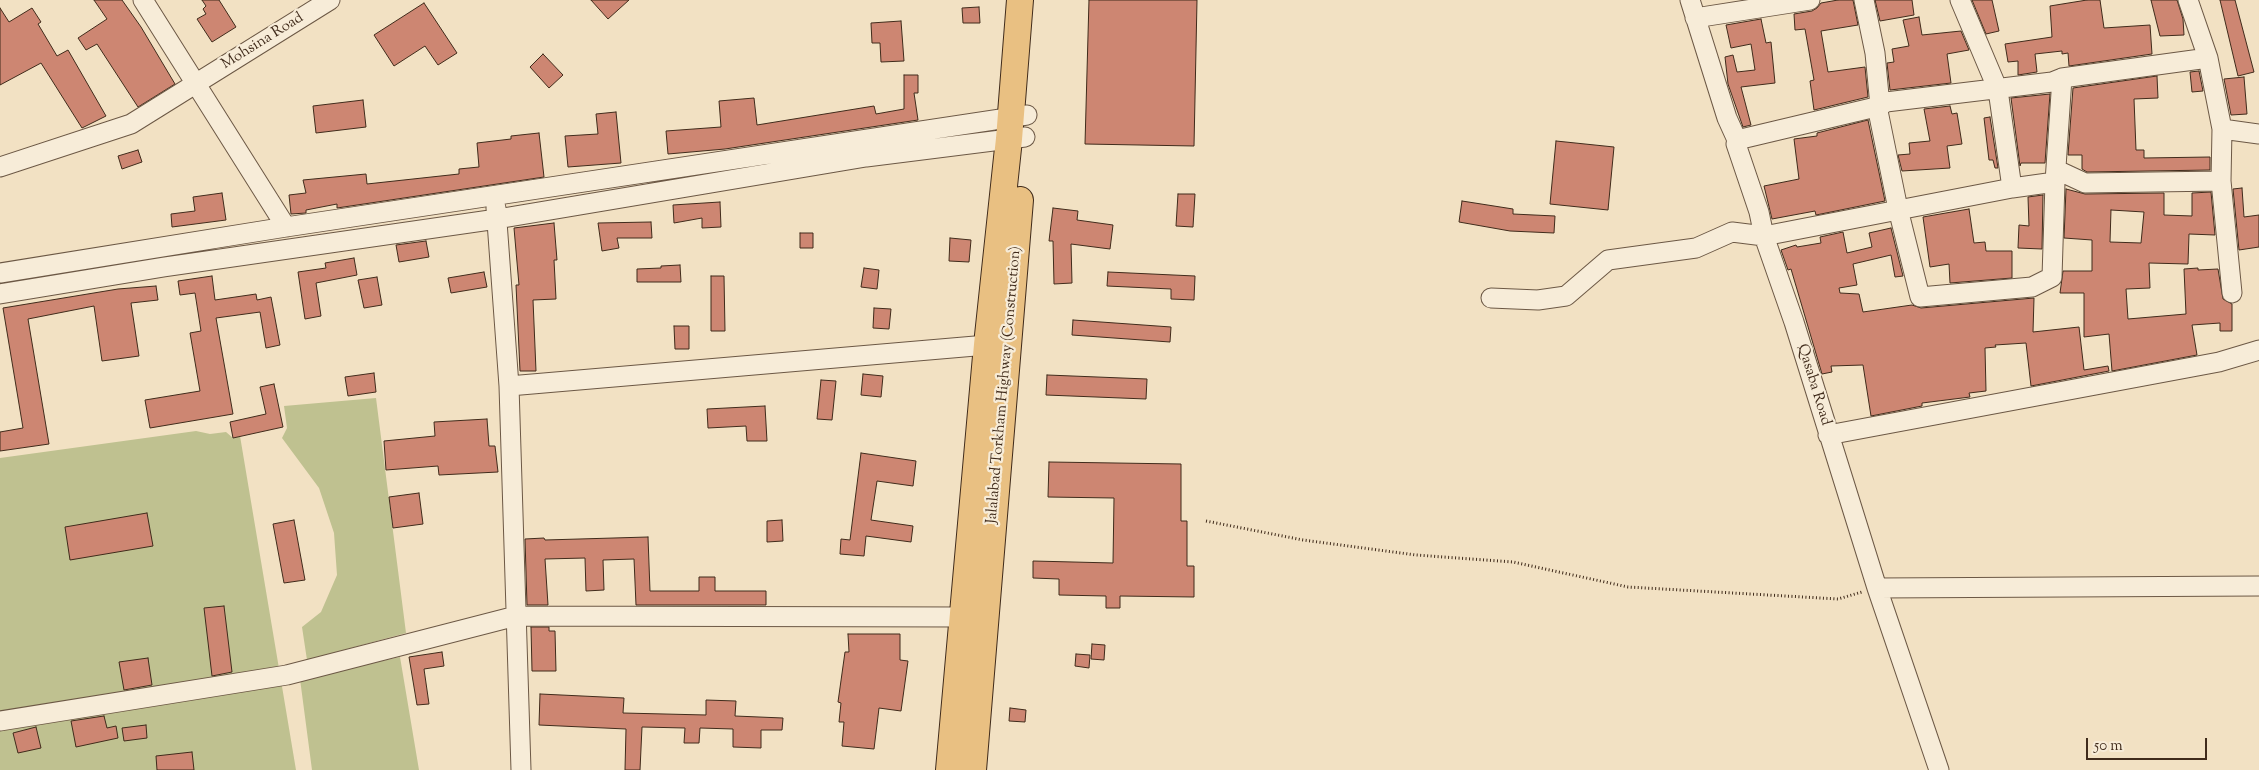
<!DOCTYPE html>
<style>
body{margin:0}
#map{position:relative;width:2259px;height:770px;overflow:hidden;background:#f2e1c3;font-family:"Sorts Mill Goudy",serif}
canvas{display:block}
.scale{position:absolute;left:2086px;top:738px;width:121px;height:22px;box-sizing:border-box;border:2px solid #402b1b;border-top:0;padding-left:6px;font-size:15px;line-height:18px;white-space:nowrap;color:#402b1b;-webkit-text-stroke:4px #f7ecd8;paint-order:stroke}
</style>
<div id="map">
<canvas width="2259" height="770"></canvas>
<div class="scale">50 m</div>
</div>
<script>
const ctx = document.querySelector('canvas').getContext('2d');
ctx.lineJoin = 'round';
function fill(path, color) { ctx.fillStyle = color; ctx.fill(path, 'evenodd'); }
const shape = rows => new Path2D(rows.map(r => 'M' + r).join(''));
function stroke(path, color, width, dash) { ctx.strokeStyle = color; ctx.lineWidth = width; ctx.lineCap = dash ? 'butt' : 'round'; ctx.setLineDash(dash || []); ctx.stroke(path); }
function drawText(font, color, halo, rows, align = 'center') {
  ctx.font = font + ' "Sorts Mill Goudy",serif'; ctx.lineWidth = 4.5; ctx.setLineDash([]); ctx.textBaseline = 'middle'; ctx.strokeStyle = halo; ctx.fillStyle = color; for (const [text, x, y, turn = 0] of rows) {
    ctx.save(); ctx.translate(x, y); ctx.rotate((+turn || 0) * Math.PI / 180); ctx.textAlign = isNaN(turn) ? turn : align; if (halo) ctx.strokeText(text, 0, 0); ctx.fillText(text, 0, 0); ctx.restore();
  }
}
fill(shape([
 [376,398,406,633,307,660,302,627,321,612,337,575,334,533,319,488,282,438,287,428,284,406],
 [196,431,210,434,226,432,233,438,240,436,296,770,0,770,0,458],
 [400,657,419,770,312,770,300,679]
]), '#bfc190');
const building = shape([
 [94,0,122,0,141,27,175,84,138,107,97,44,86,50,78,38,107,19,94,0],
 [202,0,219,0,236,27,212,42,197,19,206,14,203,9,206,6,202,0],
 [591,0,629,0,608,19,591,0],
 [1089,0,1197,0,1194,146,1085,144,1089,0],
 [1838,0,1853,0,1858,25,1821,31,1828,72,1865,67,1868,97,1814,110,1810,81,1814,80,1805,29,1795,30,1794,14,1812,11,1817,8,1821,3,1838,0],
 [1875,0,1912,0,1914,15,1880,21,1875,0],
 [1972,0,1992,0,1999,31,1986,34,1972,0],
 [2087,0,2100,0,2104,28,2150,25,2152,54,2069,66,2068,53,2062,54,2062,51,2035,54,2037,72,2018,75,2018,61,2008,62,2005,44,2052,37,2050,6,2087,0],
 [2151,0,2177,0,2183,19,2184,35,2160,36,2151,0],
 [2220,0,2235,0,2254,72,2238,76,2220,0],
 [424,3,457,53,438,65,425,46,394,66,374,35,424,3],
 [979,7,980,23,963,23,962,8,979,7],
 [0,8,9,22,32,8,41,22,38,24,57,56,68,50,106,116,82,128,41,63,0,85,0,8],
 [1919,17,1922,35,1961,31,1969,50,1947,54,1951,83,1890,90,1887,63,1894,62,1892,49,1909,46,1903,20,1919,17],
 [1761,19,1766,43,1771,42,1775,83,1741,87,1751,125,1743,127,1728,84,1725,57,1733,55,1737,72,1755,70,1751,44,1731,48,1726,25,1761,19],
 [901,21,904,61,881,62,880,43,872,43,871,23,901,21],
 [543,54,563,75,549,88,530,67,543,54],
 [2199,71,2203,91,2192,92,2190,72,2199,71],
 [904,75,918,75,918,93,914,93,918,120,725,149,668,154,666,131,721,127,719,101,754,98,757,125,874,106,876,114,904,109,904,75],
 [2157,76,2158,98,2134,99,2136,150,2144,150,2144,158,2210,157,2210,170,2087,172,2082,169,2082,155,2068,155,2073,88,2157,76],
 [2244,77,2247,114,2231,115,2224,79,2244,77],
 [2050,94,2045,163,2021,163,2020,166,2011,98,2050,94],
 [363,100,366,127,316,133,313,106,363,100],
 [1950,106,1952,114,1957,113,1962,144,1947,146,1950,168,1902,171,1898,155,1910,154,1909,143,1930,141,1924,109,1950,106],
 [616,112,621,163,568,167,565,136,598,134,596,114,616,112],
 [1990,117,1998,168,1995,168,1993,160,1989,160,1984,118,1990,117],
 [1868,120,1885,201,1816,215,1815,211,1772,219,1764,186,1799,179,1794,139,1817,136,1817,133,1868,120],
 [539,133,544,177,337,208,337,204,306,210,306,213,291,214,289,195,306,193,303,180,366,174,367,184,459,174,459,169,479,167,477,143,511,139,511,136,539,133],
 [1556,141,1614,147,1608,210,1550,204,1556,141],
 [138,150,142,162,122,169,118,156,138,150],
 [2242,188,2244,217,2259,215,2259,247,2239,250,2233,189,2242,188],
 [2066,189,2085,194,2164,193,2164,215,2192,216,2192,193,2211,192,2215,235,2189,234,2188,264,2149,263,2150,288,2126,289,2128,319,2186,314,2184,269,2198,268,2198,270,2218,269,2223,299,2232,304,2232,331,2220,331,2220,323,2192,325,2197,355,2112,371,2109,334,2084,337,2084,293,2060,293,2063,271,2092,271,2092,240,2064,238,2066,189],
 [2111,210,2144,212,2141,243,2110,242,2111,210],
 [222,193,226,220,172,227,171,214,195,211,193,197,222,193],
 [1178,194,1195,194,1193,227,1176,226,1178,194],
 [2043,195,2042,249,2018,248,2019,225,2029,226,2028,197,2043,195],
 [1462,201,1513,209,1513,214,1555,216,1554,233,1510,231,1459,222,1462,201],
 [720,202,721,227,702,228,702,218,674,223,673,205,720,202],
 [1053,208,1078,211,1077,220,1113,225,1110,249,1071,244,1072,283,1054,284,1053,241,1049,241,1053,208],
 [1969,209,1974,243,1985,242,1986,251,2012,251,2012,278,1950,283,1949,264,1930,267,1923,217,1969,209],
 [651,222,652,238,617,238,619,248,602,251,598,223,651,222],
 [554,223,557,260,554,260,556,299,533,300,536,371,520,371,516,285,519,285,514,228,554,223],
 [1891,228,1903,276,1895,277,1891,255,1853,264,1857,285,1839,288,1840,293,1859,294,1863,312,1912,305,1921,308,2034,298,2033,332,2079,327,2084,370,2108,366,2109,371,2031,386,2026,343,1995,345,1996,347,1985,348,1986,391,1969,393,1970,397,1922,403,1922,406,1871,416,1863,365,1831,366,1832,372,1822,374,1791,269,1788,270,1781,250,1796,245,1797,247,1821,243,1820,237,1843,232,1847,253,1872,247,1869,233,1891,228],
 [800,233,813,233,813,248,800,248,800,233],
 [950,238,971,240,969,262,949,261,950,238],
 [426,241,429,257,399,262,396,245,426,241],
 [354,258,357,275,316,283,321,316,305,319,298,272,326,268,325,263,354,258],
 [680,265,681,282,637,282,637,269,661,268,661,266,680,265],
 [864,268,879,270,877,289,861,287,864,268],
 [484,272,487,287,451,293,448,278,484,272],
 [1108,272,1195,276,1194,300,1171,299,1171,289,1107,286,1108,272],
 [212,276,215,300,256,294,257,300,271,297,280,345,266,348,260,312,216,318,233,414,150,428,145,400,200,391,190,333,201,331,195,293,180,295,178,281,212,276],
 [711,276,724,276,725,331,711,331,711,276],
 [377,277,382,305,364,308,358,280,377,277],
 [156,286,158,300,131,303,139,356,102,361,94,306,28,319,49,444,0,451,0,432,23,428,3,308,118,289,156,286],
 [874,308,891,309,889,329,873,328,874,308],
 [1073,320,1171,327,1170,342,1072,335,1073,320],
 [674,326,689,326,689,349,675,349,674,326],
 [374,373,376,392,348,396,345,377,374,373],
 [863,374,883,376,881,397,861,395,863,374],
 [1047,375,1147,379,1146,399,1046,395,1047,375],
 [821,380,836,381,832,420,817,419,821,380],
 [274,384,283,427,233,438,230,422,266,414,260,387,274,384],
 [765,406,767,441,747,441,746,426,708,428,707,409,765,406],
 [487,419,489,446,495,446,498,472,439,475,438,466,386,470,384,441,435,436,434,422,487,419],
 [861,453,916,461,913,486,877,481,871,520,913,526,911,542,866,536,864,556,840,554,841,539,850,540,861,453],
 [1049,462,1181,464,1181,521,1187,521,1187,566,1194,566,1194,597,1120,596,1120,608,1106,608,1106,596,1059,595,1059,579,1033,578,1033,561,1113,563,1114,498,1048,497,1049,462],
 [419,493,423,524,393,528,389,497,419,493],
 [147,513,153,546,70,560,65,527,147,513],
 [294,520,305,580,284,583,273,524,294,520],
 [782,520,783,541,767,542,767,521,782,520],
 [648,537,650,591,699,591,699,577,715,577,715,591,766,591,766,605,636,605,634,559,603,560,604,590,586,591,585,558,545,559,548,605,527,605,525,539,544,538,545,540,648,537],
 [224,606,232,672,212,676,204,608,224,606],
 [531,627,549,627,549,631,555,631,556,671,532,671,531,627],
 [848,634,900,634,900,660,908,661,901,711,879,708,874,749,842,746,844,722,839,722,841,703,838,702,845,652,849,652,848,634],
 [1092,644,1105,645,1104,660,1091,659,1092,644],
 [442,652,444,666,424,669,429,704,417,705,409,657,442,652],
 [1076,654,1090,655,1089,668,1075,666,1076,654],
 [148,658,152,685,124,690,119,662,148,658],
 [540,694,624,698,623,713,706,715,706,700,736,701,735,716,783,718,782,730,761,730,761,748,733,747,733,729,700,728,699,743,684,743,685,728,642,727,640,770,625,770,626,729,539,725,540,694],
 [1010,708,1026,710,1025,722,1009,721,1010,708],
 [104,716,107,728,116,726,118,738,76,747,71,721,104,716],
 [146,725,147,738,124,741,122,728,146,725],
 [36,727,41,748,18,753,13,733,36,727],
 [192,752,194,770,157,770,156,756,192,752]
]);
fill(building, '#cd8672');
stroke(building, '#402b1b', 1);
const minor = shape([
 [143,0,286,227],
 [1690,0,1727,118,1737,140,1736,144,1759,212,1764,236,1794,322,1877,588,1939,770],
 [1864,0,1875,53,1880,106,1878,111,1898,209,1920,297,2032,287,2052,277,2055,182,2062,78],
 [1960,0,1998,90,2012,188],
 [2188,0,2208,58,2222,129,2221,181,2232,293],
 [1695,18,1810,0],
 [2222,129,2259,134],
 [1737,140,1880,106,1886,102,2052,82,2062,78,2208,58],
 [0,167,131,124,330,0],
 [2057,170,2085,183,2221,181],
 [496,208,509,386,987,345],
 [0,273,286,227,1027,115],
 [0,294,164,267,497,219,866,157,1025,137],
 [1491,298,1538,300,1566,296,1608,260,1696,248,1732,232,1764,236,2012,188,2055,182],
 [509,386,521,770],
 [1828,435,2219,362,2259,350],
 [1877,588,2259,586],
 [0,721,287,675,516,616,963,617]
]);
const highway = shape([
 [949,770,987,345,1009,139,1020,0],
 [973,770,1020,200]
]);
stroke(minor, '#6c5845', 21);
stroke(highway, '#402b1b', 28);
stroke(shape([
 [1206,521,1303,540,1416,555,1513,562,1628,587,1838,599,1862,592]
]), '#402b1b', 3, [1, 2.5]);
stroke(minor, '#f7ecd8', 19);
stroke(highway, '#e9c082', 26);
drawText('15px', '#402b1b', '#f7ecd8', [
 ["Mohsina Road",263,42,-32],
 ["Jalalabad Torkham Highway (Construction)",1005,385,-85],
 ["Qasaba Road",1813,385,73]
]);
</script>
